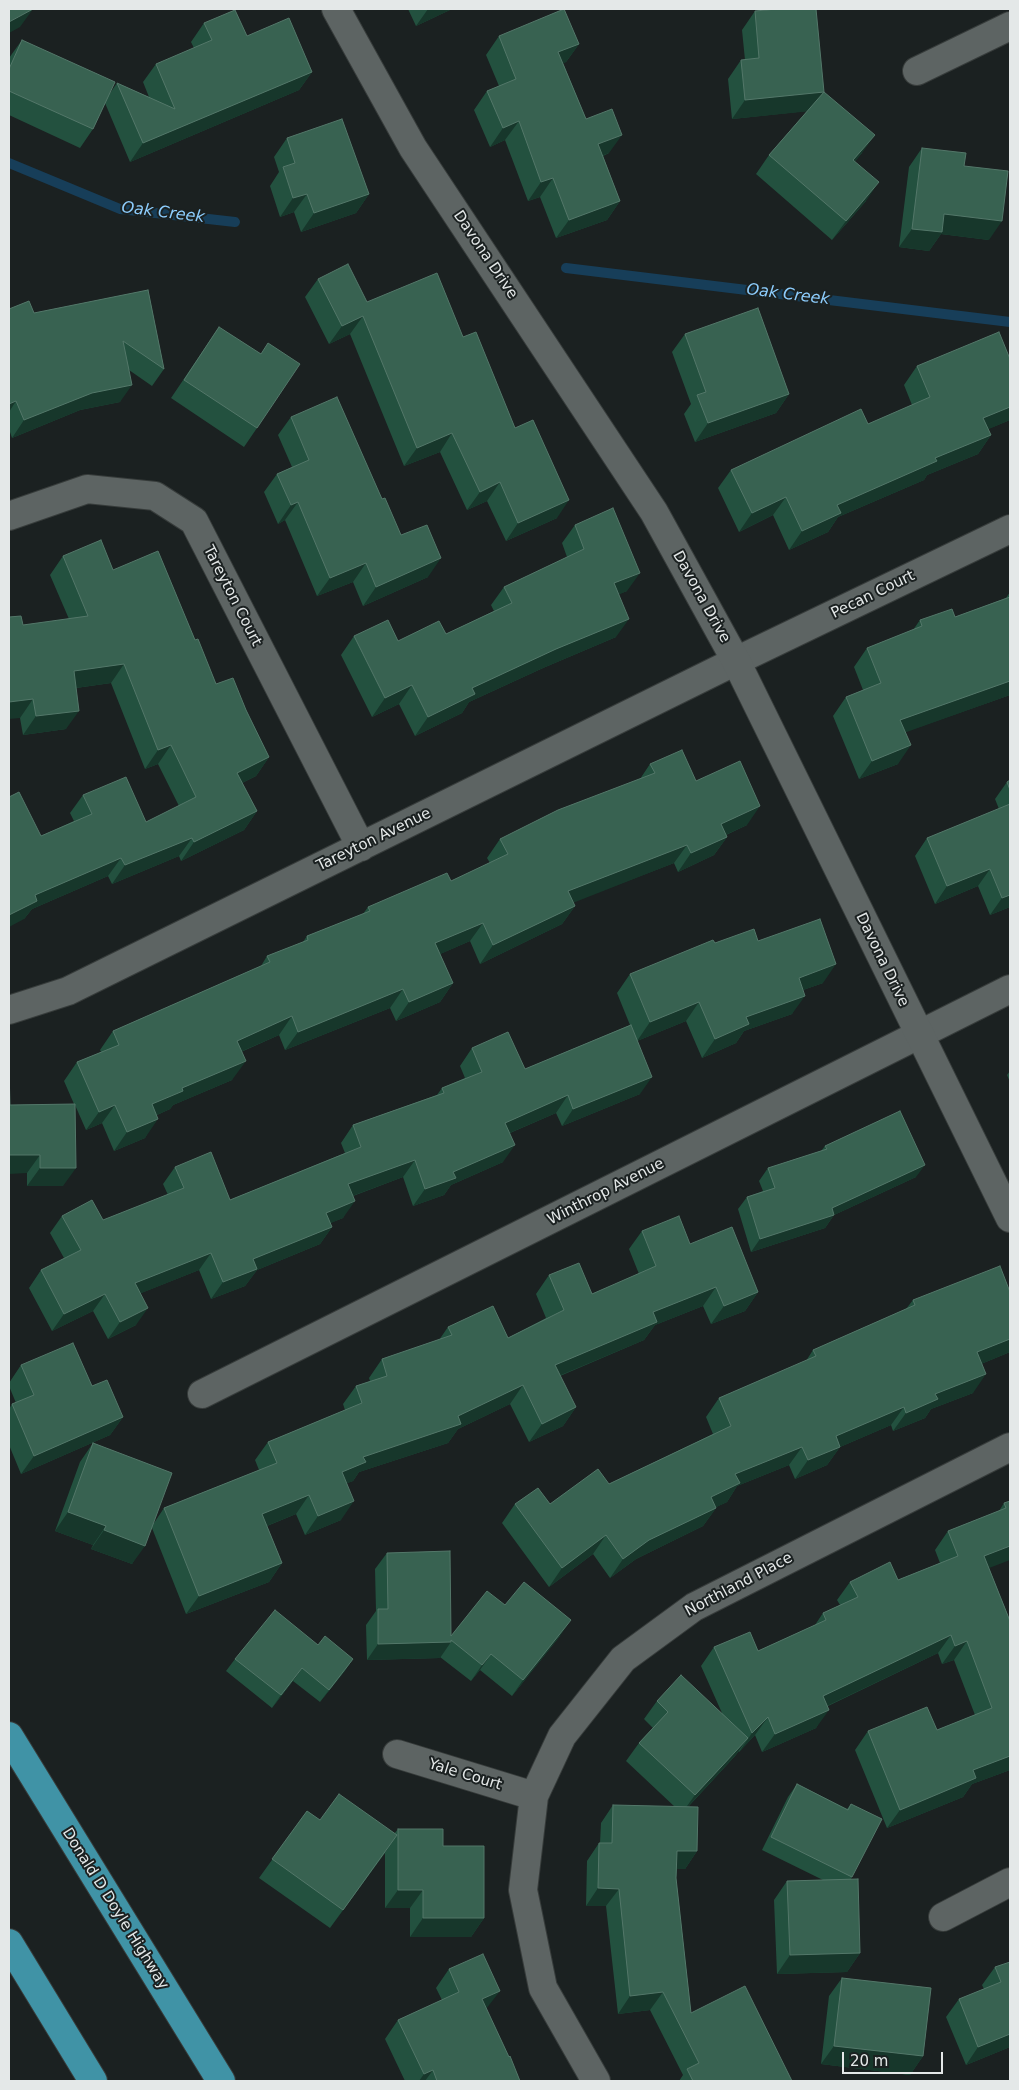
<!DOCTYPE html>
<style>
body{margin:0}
#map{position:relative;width:1019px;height:2090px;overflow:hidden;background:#1b2121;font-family:"DejaVu Sans",sans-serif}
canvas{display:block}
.frame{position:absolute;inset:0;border:10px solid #e4e8e8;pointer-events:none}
.scale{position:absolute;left:842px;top:2052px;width:101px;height:22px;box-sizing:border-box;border:2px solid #e4e8e8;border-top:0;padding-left:6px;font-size:15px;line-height:18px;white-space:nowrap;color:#e4e8e8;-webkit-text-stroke:4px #1b2121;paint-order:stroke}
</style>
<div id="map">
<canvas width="1019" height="2090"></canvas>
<div class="frame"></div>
<div class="scale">20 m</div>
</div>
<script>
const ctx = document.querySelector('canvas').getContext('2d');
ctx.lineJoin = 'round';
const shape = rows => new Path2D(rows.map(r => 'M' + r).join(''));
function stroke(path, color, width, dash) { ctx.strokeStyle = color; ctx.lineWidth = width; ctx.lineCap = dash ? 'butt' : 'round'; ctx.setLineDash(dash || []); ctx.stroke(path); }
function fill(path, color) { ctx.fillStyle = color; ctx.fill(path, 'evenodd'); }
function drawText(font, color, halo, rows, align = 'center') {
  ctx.font = font + ' "DejaVu Sans",sans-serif'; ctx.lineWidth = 4; ctx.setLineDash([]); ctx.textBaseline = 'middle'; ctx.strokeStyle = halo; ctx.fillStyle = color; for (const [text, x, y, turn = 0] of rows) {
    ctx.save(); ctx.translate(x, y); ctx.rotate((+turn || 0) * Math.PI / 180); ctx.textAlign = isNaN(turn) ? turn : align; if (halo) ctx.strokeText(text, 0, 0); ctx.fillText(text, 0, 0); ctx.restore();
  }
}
stroke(shape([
 [9,163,120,209,235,222],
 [566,268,1010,322]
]), '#173e59', 10);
const minor = shape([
 [917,71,1010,26],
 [9,516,87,489,155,496,194,521,361,847],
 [9,1010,68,991,736,661,1010,529],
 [202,1394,1010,989],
 [397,1754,534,1796],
 [943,1917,1010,1882],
 [596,2081,543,1988,523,1890,534,1796,562,1736,623,1659,694,1607,1010,1447]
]);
const tertiary = shape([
 [336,9,413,148,654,512,736,661,1010,1218]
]);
const motorway = shape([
 [9,1736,221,2081],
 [9,1943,93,2081]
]);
stroke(minor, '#373c3b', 30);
stroke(tertiary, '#373c3b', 30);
stroke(motorway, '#373c3b', 30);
stroke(minor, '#5d6463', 28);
stroke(tertiary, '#5d6463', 28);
stroke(motorway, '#4093a6', 28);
fill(shape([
 [408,9,452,9,416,26],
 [755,11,824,92,862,153,855,161,866,201,832,240,756,174,769,155,807,111,732,119,728,79,741,60,745,60,742,30],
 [204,23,247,36,312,72,299,90,130,162,105,103,93,129,80,148,9,115,9,58,22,40,108,96,117,83,149,97,143,82,156,64,194,48,191,42],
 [499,36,579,44,566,62,563,63,586,119,609,153,603,156,620,201,607,220,556,238,540,197,528,201,505,140,490,147,474,110,487,91,499,86,486,55],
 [287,138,369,194,356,213,301,232,294,212,280,217,270,186,279,172,274,157],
 [922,148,989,240,941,234,929,251,899,247,909,167],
 [318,279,367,302,463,337,515,428,557,518,506,541,487,501,467,510,440,452,404,466,350,334,329,344,305,297],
 [148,290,164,369,152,386,129,370,120,402,80,410,12,438,9,429,9,309,34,313],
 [219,327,257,428,244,447,171,398],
 [685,334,789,394,776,413,695,442,684,414,691,404,672,352],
 [1010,359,1010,420,988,429,991,435,978,454,927,475,924,480,838,517,828,532,789,550,773,515,739,532,718,488,731,470,868,424,912,405,904,385,917,366],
 [291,417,382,499,401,535,428,577,363,606,353,582,317,596,285,520,278,524,264,492,277,474,292,467,278,435],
 [575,525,627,591,619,594,616,637,543,668,469,702,462,713,415,736,399,704,372,717,341,655,354,636,398,641,446,634,494,611,491,605,504,587,567,557,562,543],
 [63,556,113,570,195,640,216,684,246,710,269,757,256,776,242,783,257,811,244,830,181,861,179,856,112,884,108,876,32,909,24,919,41,836,74,821,70,813,83,795,146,822,179,806,158,764,145,769,111,683,76,688,66,729,23,735,20,718,23,625,69,619,50,575],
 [1010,592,1010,695,905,732,898,764,859,779,833,716,846,697,863,690,854,667,867,648,913,630,920,620,955,617,1006,598],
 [650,764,696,781,747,825,726,835,727,837,714,855,678,872,674,863,573,902,575,906,562,924,480,964,470,941,440,954,453,983,440,1002,396,1021,390,1008,285,1050,279,1035,241,1052,232,1080,173,1105,170,1109,157,1115,145,1138,114,1151,102,1123,86,1130,75,1105,63,1186,27,1186,27,1173,10,1105,74,1104,64,1081,77,1062,101,1052,100,1050,113,1031,261,966,267,956,303,942,307,936,363,914,368,907,451,881,490,863,487,858,500,839,640,779],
 [1010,780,1010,907,990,915,978,886,935,904,915,856,927,838,999,809,995,799,1007,782],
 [758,941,823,983,803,990,792,1014,744,1031,736,1043,702,1058,686,1021,637,1041,640,1094,562,1126,556,1113,510,1133,503,1162,451,1185,444,1195,413,1206,403,1177,353,1196,343,1218,330,1223,332,1227,320,1244,257,1270,245,1286,211,1299,199,1270,141,1293,136,1325,108,1339,93,1311,52,1331,29,1288,41,1270,64,1258,50,1233,62,1216,103,1220,168,1195,163,1184,175,1167,230,1200,345,1153,341,1143,353,1125,437,1095,442,1088,465,1078,460,1066,472,1048,525,1069,630,1025,617,993,630,974,715,943],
 [1010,1071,1010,1082,1007,1075],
 [825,1146,916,1177,834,1215,825,1228,751,1252,738,1209,747,1197,763,1191,759,1181,768,1168,821,1151],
 [642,1231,690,1244,758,1292,745,1311,711,1324,703,1306,655,1325,644,1340,560,1376,576,1407,563,1426,529,1442,510,1404,458,1429,448,1443,359,1472,353,1481,347,1483,341,1520,305,1535,296,1514,267,1526,282,1563,269,1582,186,1614,152,1528,132,1564,91,1549,93,1545,55,1531,80,1462,93,1443,154,1523,164,1508,259,1470,255,1460,268,1442,345,1410,343,1404,356,1386,370,1381,369,1378,382,1359,439,1340,448,1327,508,1338,546,1318,536,1294,549,1275,592,1294,639,1274,629,1249],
 [1010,1292,1010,1352,981,1364,973,1393,931,1409,925,1418,893,1431,891,1425,840,1447,827,1465,795,1479,789,1465,737,1486,727,1502,716,1507,716,1508,703,1526,636,1559,610,1578,593,1554,549,1587,502,1523,515,1504,550,1504,609,1484,713,1434,706,1417,719,1398,806,1361,813,1350,906,1309,913,1300],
 [21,1365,92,1386,123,1417,110,1435,21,1474,9,1445,9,1409,12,1404,16,1403,9,1386,9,1383],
 [1010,1501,989,1568,1010,1621,1010,1770,972,1784,963,1797,887,1828,855,1750,868,1731,937,1730,975,1715,954,1660,942,1664,938,1653,828,1706,816,1728,762,1752,755,1735,739,1752,739,1751,735,1756,688,1807,697,1851,685,1869,677,1869,676,1878,691,2013,792,2081,679,2081,683,2075,650,2010,618,2014,606,1906,586,1906,587,1861,599,1843,600,1843,601,1823,613,1805,675,1807,626,1761,639,1743,653,1728,644,1719,657,1701,722,1713,701,1666,714,1647,758,1651,815,1625,823,1613,840,1605,837,1600,850,1582,898,1580,940,1563,935,1550,948,1531,999,1511,1004,1503],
 [387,1553,451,1636,505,1605,560,1636,512,1696,480,1670,471,1681,440,1657,440,1658,367,1660,366,1625,376,1611,375,1569],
 [235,1659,353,1659,344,1672,320,1702,293,1681,272,1708,226,1671],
 [797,1784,847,1809,851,1804,852,1877,851,1879,860,1953,847,1972,777,1974,774,1900,787,1881,823,1880,762,1850,788,1797],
 [307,1811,320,1820,394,1834,398,1829,443,1846,484,1918,471,1937,410,1937,410,1908,385,1908,385,1853,330,1928,259,1878],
 [1010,1962,1010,2047,966,2065,946,2017,959,1999,984,1989,982,1985,995,1967],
 [449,1969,486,2009,520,2081,405,2081,385,2039,398,2020,442,2000,436,1988],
 [842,1978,923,2056,910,2075,821,2064,829,1996]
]), '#23513f');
fill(shape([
 [33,9,20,27,9,33,9,22],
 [428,9,452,9,416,26],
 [579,44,566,62,545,71,558,52],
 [312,72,299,90,130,162,143,143],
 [824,92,811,111,732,119,745,100],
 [519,121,505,140,490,147,503,128],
 [622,135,609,153,585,162,598,144],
 [875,135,862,153,840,179,853,160],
 [553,178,540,197,528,201,541,182],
 [879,182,866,201,832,240,846,221],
 [307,194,294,212,280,217,293,198],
 [369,194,356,213,301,232,314,213],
 [620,201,607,220,556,238,569,220],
 [944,214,1002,221,989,240,941,234,929,251,899,247,912,229],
 [363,316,350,334,329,344,342,326],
 [132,385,120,402,80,410,12,438,24,420,92,393],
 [789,394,776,413,695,442,708,423],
 [16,401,9,412,9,404],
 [1010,407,1010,420,970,437,983,418],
 [452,433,440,452,404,466,417,448],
 [991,435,978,454,927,475,924,480,838,517,828,532,789,550,802,531,837,505,935,458],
 [500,482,487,501,467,510,480,492],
 [786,497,773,515,739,532,752,513],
 [569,500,557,518,506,541,518,523],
 [298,502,285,520,278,524,291,505],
 [441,558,428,577,363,606,376,587],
 [366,563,353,582,317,596,330,578],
 [640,573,627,591,601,602,614,583],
 [629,619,616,637,543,668,469,702,462,713,415,736,428,717,472,688,556,649],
 [124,664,111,683,61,690,74,671],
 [1010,681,1010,695,887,739,900,720],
 [412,685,399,704,372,717,385,698],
 [33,699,20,718,9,719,9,702],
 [79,711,66,729,23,735,36,716],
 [171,745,158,764,145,769,158,750],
 [911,745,898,764,859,779,872,761],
 [269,757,256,776,224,792,237,773],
 [760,806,747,825,708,843,721,824],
 [257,811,244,830,181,861,194,842],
 [727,837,714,855,678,872,691,853],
 [192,838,179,856,112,884,125,865],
 [687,845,674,863,555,910,568,891],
 [121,858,108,876,32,909,24,919,9,927,9,915,35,895],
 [990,869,978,886,935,904,947,886],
 [1010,895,1010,907,990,915,1002,898],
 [575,906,562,924,480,964,493,945],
 [483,923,470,941,422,962,435,943],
 [836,964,823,983,786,996,799,978],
 [453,983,440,1002,396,1021,409,1002],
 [403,989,390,1008,285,1050,298,1032],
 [805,996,792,1014,744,1031,736,1043,702,1058,715,1039,746,1017],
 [699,1002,686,1021,637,1041,650,1022],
 [292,1016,279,1035,224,1059,237,1041],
 [246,1061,232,1080,173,1105,170,1109,139,1123,152,1104,182,1088],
 [652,1077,640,1094,562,1126,573,1109],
 [568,1095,556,1113,493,1140,505,1123],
 [115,1105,102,1123,86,1130,99,1112],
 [158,1119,145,1138,114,1151,127,1132],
 [515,1145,503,1162,451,1185,444,1195,413,1206,425,1189,453,1172],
 [9,1155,40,1155,27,1173,9,1174],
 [415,1160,403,1177,336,1202,348,1184],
 [925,1165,916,1177,834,1215,825,1228,751,1252,760,1239,832,1208],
 [40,1168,76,1168,63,1186,27,1186],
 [355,1201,343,1218,314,1230,326,1213],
 [332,1227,320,1244,257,1270,245,1286,211,1299,223,1282,253,1259],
 [211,1253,199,1270,124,1300,135,1283],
 [716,1287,703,1306,655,1325,644,1340,542,1383,555,1365,653,1312],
 [758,1292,745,1311,711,1324,724,1306],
 [105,1294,93,1311,52,1331,64,1314],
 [148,1308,136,1325,108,1339,120,1322],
 [1010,1339,1010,1352,964,1371,977,1352],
 [986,1374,973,1393,931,1409,925,1418,893,1431,906,1413,935,1394],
 [523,1385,510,1404,458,1429,448,1443,359,1472,353,1481,329,1490,342,1472,363,1457,458,1416],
 [576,1407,563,1426,529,1442,542,1424],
 [904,1407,891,1425,840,1447,827,1465,795,1479,808,1460,836,1436],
 [123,1417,110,1435,21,1474,34,1456],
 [802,1447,789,1465,737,1486,727,1502,698,1516,711,1497,735,1474],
 [309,1495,296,1514,249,1533,262,1514],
 [354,1501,341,1520,305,1535,318,1516],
 [716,1508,703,1526,636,1559,610,1578,623,1559,649,1540],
 [68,1512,106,1526,93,1545,55,1531],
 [104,1530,145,1546,132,1564,91,1549],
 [606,1535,593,1554,549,1587,562,1568],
 [1010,1546,1010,1560,971,1575,984,1556],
 [282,1563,269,1582,186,1614,199,1596],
 [571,1620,560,1636,512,1696,523,1680],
 [951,1635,938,1653,810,1714,823,1696],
 [967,1641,954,1660,942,1664,955,1646],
 [451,1642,440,1658,367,1660,378,1644],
 [491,1654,480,1670,471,1681,482,1665],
 [353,1659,344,1672,320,1702,329,1690],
 [302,1668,293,1681,272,1708,281,1695],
 [829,1710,816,1728,762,1752,775,1734],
 [768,1717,755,1735,739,1752,752,1733],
 [748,1738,735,1756,682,1813,695,1795],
 [1010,1756,1010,1770,972,1784,963,1797,887,1828,900,1810,973,1770],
 [397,1835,384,1854,330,1928,343,1910],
 [677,1851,697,1851,685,1869,665,1869],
 [598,1888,619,1889,606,1906,586,1906],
 [398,1890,423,1890,410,1908,385,1908],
 [423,1918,484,1918,471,1937,410,1937],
 [860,1953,847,1972,777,1974,790,1955],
 [500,1991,486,2009,482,1999],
 [663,1992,650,2010,618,2014,630,1996],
 [1010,2034,1010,2047,966,2065,978,2047],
 [834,2046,923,2056,910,2075,821,2064],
 [433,2070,425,2081,419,2081,424,2074]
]), '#17372b');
const building = shape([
 [9,9,33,9,9,22,9,9],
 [564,9,579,44,558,52,586,119,612,109,622,135,598,144,620,201,569,220,553,178,541,182,519,121,503,128,487,91,516,79,499,36,564,9],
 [777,9,816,9,824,92,875,135,853,160,879,182,846,221,769,155,824,92,745,100,741,60,759,58,755,11,777,9],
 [235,10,247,36,289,18,312,72,143,143,117,83,175,109,156,64,212,40,204,23,235,10],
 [22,40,115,82,93,129,9,91,9,69,22,40],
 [342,119,369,194,314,213,307,194,293,198,283,167,295,163,287,138,342,119],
 [922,148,966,153,964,166,1008,171,1002,221,944,214,942,232,912,229,922,148],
 [348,264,367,302,437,273,463,337,476,332,515,428,533,420,569,500,518,523,500,482,480,492,452,433,417,448,363,316,342,326,318,279,348,264],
 [148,290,164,369,123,341,132,385,92,393,24,420,16,401,9,404,9,309,29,301,34,313,148,290],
 [758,308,789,394,708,423,697,395,706,392,685,334,758,308],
 [219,327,261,354,268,343,300,364,257,428,184,380,219,327],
 [999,332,1010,359,1010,407,983,418,991,435,935,458,937,461,837,505,841,513,802,531,786,497,752,513,731,470,861,409,868,424,930,397,917,366,999,332],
 [337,397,382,499,385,498,401,535,427,525,441,558,376,587,366,563,330,578,298,502,291,505,277,474,309,460,291,417,337,397],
 [613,508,640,573,614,583,629,619,556,649,472,688,475,694,428,717,412,685,385,698,354,636,388,620,398,641,439,621,446,634,512,603,504,587,584,549,575,525,613,508],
 [101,540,113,570,158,551,195,640,198,639,216,684,233,678,246,710,269,757,237,773,257,811,194,842,192,838,125,865,121,858,35,895,37,901,9,915,9,797,19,792,41,836,92,814,83,795,126,777,146,822,196,797,171,745,158,750,124,664,74,671,79,711,36,716,33,699,9,702,9,617,21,616,23,625,88,616,63,556,101,540],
 [1010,597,1010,681,900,720,911,745,872,761,846,697,881,683,867,648,922,626,920,620,952,609,955,617,1010,597],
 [682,750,696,781,740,761,760,806,721,824,727,837,691,853,687,845,568,891,575,906,493,945,483,923,435,943,453,983,409,1002,403,989,298,1032,292,1016,237,1041,246,1061,182,1088,183,1091,152,1104,158,1119,127,1132,115,1105,99,1112,77,1062,119,1045,113,1031,270,962,267,956,308,940,307,936,370,911,368,907,447,873,451,881,508,854,500,839,558,810,655,773,650,764,682,750],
 [1010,780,1010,790,1007,782,1010,780],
 [1010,804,1010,895,1002,898,990,869,947,886,927,838,1010,804],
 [820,919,836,964,799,978,805,996,746,1017,749,1024,715,1039,699,1002,650,1022,630,974,713,940,715,943,754,929,758,941,820,919],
 [631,1025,652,1077,573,1109,568,1095,505,1123,515,1145,453,1172,456,1178,425,1189,415,1160,348,1184,355,1201,326,1213,332,1227,253,1259,257,1269,223,1282,211,1253,135,1283,148,1308,120,1322,105,1294,64,1314,41,1270,81,1250,62,1216,92,1200,103,1220,184,1188,175,1167,211,1152,230,1200,361,1147,353,1125,444,1093,442,1088,482,1072,472,1048,508,1032,525,1069,631,1025],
 [9,1070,10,1105,75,1104,76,1168,40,1168,40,1155,9,1155,9,1070],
 [900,1111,925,1165,832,1208,834,1215,760,1239,747,1197,775,1188,768,1168,827,1149,825,1146,900,1111],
 [679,1216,690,1244,732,1227,758,1292,724,1306,716,1287,653,1312,657,1322,555,1365,576,1407,542,1424,523,1385,458,1416,461,1424,363,1457,366,1462,342,1472,354,1501,318,1516,309,1495,262,1514,282,1563,199,1596,164,1508,277,1463,268,1442,362,1403,356,1386,387,1376,382,1359,452,1335,448,1327,493,1306,508,1338,564,1310,549,1275,579,1263,592,1294,656,1266,642,1231,679,1216],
 [1000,1266,1010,1292,1010,1339,977,1352,986,1374,935,1394,938,1399,906,1413,904,1407,836,1436,840,1447,808,1460,802,1447,735,1474,740,1483,711,1497,716,1508,649,1540,623,1559,606,1535,562,1568,515,1504,538,1488,550,1504,598,1469,609,1484,731,1426,719,1398,816,1356,813,1350,915,1305,913,1300,1000,1266],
 [73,1343,92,1386,107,1380,123,1417,34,1456,12,1404,34,1395,21,1365,73,1343],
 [93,1443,172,1473,145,1546,104,1530,106,1526,68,1512,93,1443],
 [1010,1501,1010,1546,984,1556,1010,1621,1010,1756,973,1770,976,1778,900,1810,868,1731,927,1707,937,1730,992,1708,967,1641,955,1646,951,1635,823,1696,829,1710,775,1734,768,1717,752,1733,714,1647,750,1632,758,1651,826,1620,823,1613,858,1597,850,1582,890,1562,898,1580,958,1556,948,1531,1006,1508,1004,1503,1010,1501],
 [450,1551,451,1636,487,1591,505,1605,524,1582,571,1620,523,1680,491,1654,482,1665,451,1640,451,1642,378,1644,378,1609,388,1609,387,1553,450,1551],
 [275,1610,318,1645,325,1636,353,1659,329,1690,302,1668,281,1695,235,1659,275,1610],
 [681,1675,748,1738,695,1795,639,1743,668,1712,657,1701,681,1675],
 [797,1784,848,1810,851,1804,882,1819,852,1877,771,1837,797,1784],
 [339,1794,397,1835,343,1910,272,1859,307,1811,320,1820,339,1794],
 [613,1805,698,1807,697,1851,677,1851,676,1878,691,2013,745,1986,792,2081,693,2081,687,2069,699,2063,663,1992,630,1996,619,1889,598,1888,599,1843,612,1843,613,1805],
 [398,1829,443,1829,443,1846,484,1846,484,1918,423,1918,423,1890,398,1890,398,1829],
 [858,1879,860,1953,790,1955,787,1881,858,1879],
 [483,1954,500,1991,482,1999,509,2057,510,2056,520,2081,437,2081,433,2070,424,2074,398,2020,459,1992,449,1969,483,1954],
 [1010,1962,1010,2034,978,2047,959,1999,1001,1982,995,1967,1010,1962],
 [842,1978,931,1988,923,2056,834,2046,842,1978]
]);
fill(building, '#386251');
stroke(building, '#537769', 1);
drawText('15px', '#e4e8e8', '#1b2121', [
 ["Davona Drive",485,255,56],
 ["Pecan Court",873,595,-26],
 ["Tareyton Court",232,596,63],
 ["Davona Drive",701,597,61],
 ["Tareyton Avenue",374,840,-26],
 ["Davona Drive",882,960,64],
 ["Winthrop Avenue",606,1192,-27],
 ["Northland Place",739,1585,-28],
 ["Yale Court",465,1775,17],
 ["Donald D Doyle Highway",115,1909,58]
]);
drawText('italic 16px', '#8dcdfd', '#1b2121', [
 ["Oak Creek",163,213,7],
 ["Oak Creek",788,295,7]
]);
</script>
